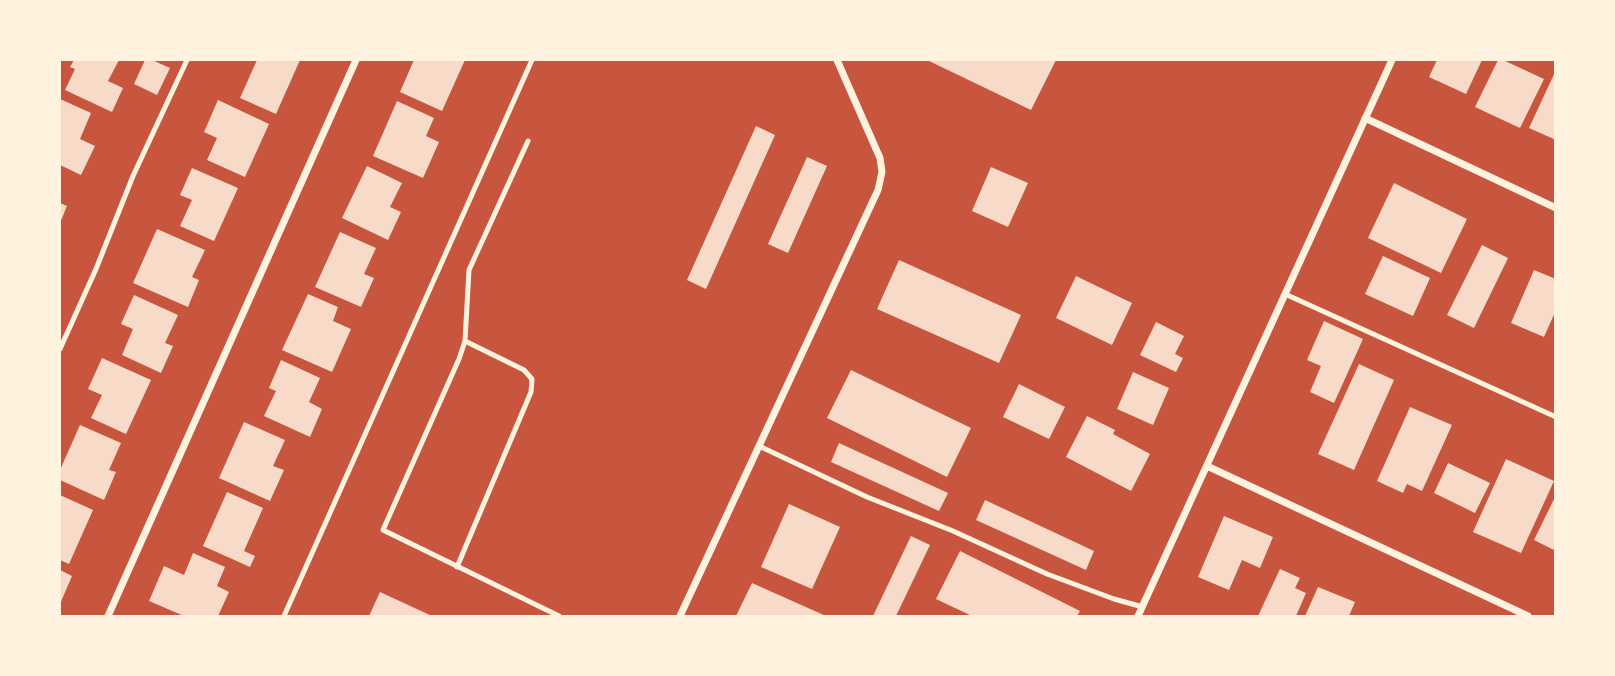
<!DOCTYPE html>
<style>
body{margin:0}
#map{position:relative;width:1615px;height:676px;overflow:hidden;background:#c8553d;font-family:Ubuntu,sans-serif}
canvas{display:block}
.frame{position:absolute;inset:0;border:61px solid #fff3e0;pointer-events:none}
</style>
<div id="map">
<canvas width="1615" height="676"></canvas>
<div class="frame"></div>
</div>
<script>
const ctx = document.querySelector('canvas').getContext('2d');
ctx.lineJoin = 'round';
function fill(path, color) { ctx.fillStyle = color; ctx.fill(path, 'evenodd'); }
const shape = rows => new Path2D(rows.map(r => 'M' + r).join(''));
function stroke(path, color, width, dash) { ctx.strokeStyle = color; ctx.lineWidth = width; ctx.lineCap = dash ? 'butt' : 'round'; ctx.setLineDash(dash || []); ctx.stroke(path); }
fill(shape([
 [74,60,119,60,108,81,123,88,112,112,65,90,75,69,70,67],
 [145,60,152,60,170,68,157,95,134,84],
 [257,60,300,60,276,114,240,98],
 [414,60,465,60,442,111,400,92],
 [927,60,1056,60,1031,110],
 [1437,60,1482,60,1466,94,1429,77],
 [1498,60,1503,60,1544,79,1520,128,1475,107],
 [1556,70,1556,140,1529,128],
 [60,99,91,113,80,139,95,146,81,175,60,165],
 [218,100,269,124,245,177,207,160,217,138,204,132],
 [397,101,434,118,426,136,439,142,423,178,373,156],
 [756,126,775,135,706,289,687,280],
 [807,157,827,166,788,253,768,244],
 [367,166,402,183,390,207,401,212,388,240,342,218],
 [991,167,1028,183,1008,227,972,211],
 [192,168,238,188,214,241,180,226,192,200,180,195],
 [1394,183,1467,219,1441,273,1368,238],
 [60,203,67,206,60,223],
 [157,229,205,250,192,277,199,280,188,307,133,283],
 [340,232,376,248,364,274,374,278,361,307,315,287],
 [1482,245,1508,258,1474,328,1447,315],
 [1383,256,1430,278,1413,316,1365,294],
 [899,260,1021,315,999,363,877,309],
 [1534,270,1556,279,1556,310,1544,337,1511,323],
 [1076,276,1132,303,1112,345,1056,318],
 [308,294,338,307,333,321,351,329,332,372,282,350],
 [134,295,178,315,165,343,173,346,161,373,122,355,133,329,121,324],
 [1324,321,1363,339,1334,403,1310,392,1321,366,1307,360],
 [1156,322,1184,336,1175,354,1183,358,1176,372,1140,355],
 [102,358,151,380,126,434,91,418,102,395,88,389],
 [281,360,320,378,309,402,322,409,310,437,264,416,276,391,269,388],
 [1359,364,1394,380,1354,470,1318,454],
 [851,370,971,428,947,477,827,418],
 [1133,372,1169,388,1153,425,1117,409],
 [1019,384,1065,407,1049,439,1003,417],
 [1410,407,1452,425,1422,491,1407,484,1403,493,1377,481],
 [1087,416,1115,430,1113,434,1150,454,1131,491,1066,457],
 [244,422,285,440,273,466,284,470,270,501,219,478],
 [80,425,121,443,109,470,116,472,104,500,60,480,60,470],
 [839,443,948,493,939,511,831,462],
 [1506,459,1554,481,1521,553,1473,532],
 [1448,463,1490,483,1475,513,1434,493],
 [227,492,263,508,244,551,255,556,250,567,203,546],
 [60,495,93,510,69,564,60,560],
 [1556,495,1556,551,1534,540],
 [985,500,1094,551,1086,570,976,520],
 [789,504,840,527,812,589,761,567],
 [1224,516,1273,537,1260,568,1242,560,1229,590,1198,577],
 [911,536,930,545,896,616,873,616],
 [960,551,1080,611,1077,616,972,616,936,599],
 [193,553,225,567,217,586,229,592,218,616,184,616,149,601,164,566,184,575],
 [1280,569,1300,578,1295,588,1306,593,1296,616,1258,616],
 [60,570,72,576,60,604],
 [752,583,826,616,736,616],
 [1318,587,1355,602,1349,616,1305,616],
 [380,592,432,616,369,616]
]), '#f7dbc8');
stroke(shape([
 [528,141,469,270,465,341,459,359,383,530,559,616],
 [1285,294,1556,417],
 [60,349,96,269,133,176,187,60],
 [759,446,867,497,953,531,1047,574,1114,599,1143,607],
 [457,567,531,392,532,379,524,370,465,341],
 [284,616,532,60]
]), '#fff3e0', 5);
stroke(shape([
 [1365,118,1556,208],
 [1207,466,1528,616],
 [108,616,356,60],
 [680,616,878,190,882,172,880,158,837,60],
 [1138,616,1392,60]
]), '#fff3e0', 7);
</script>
